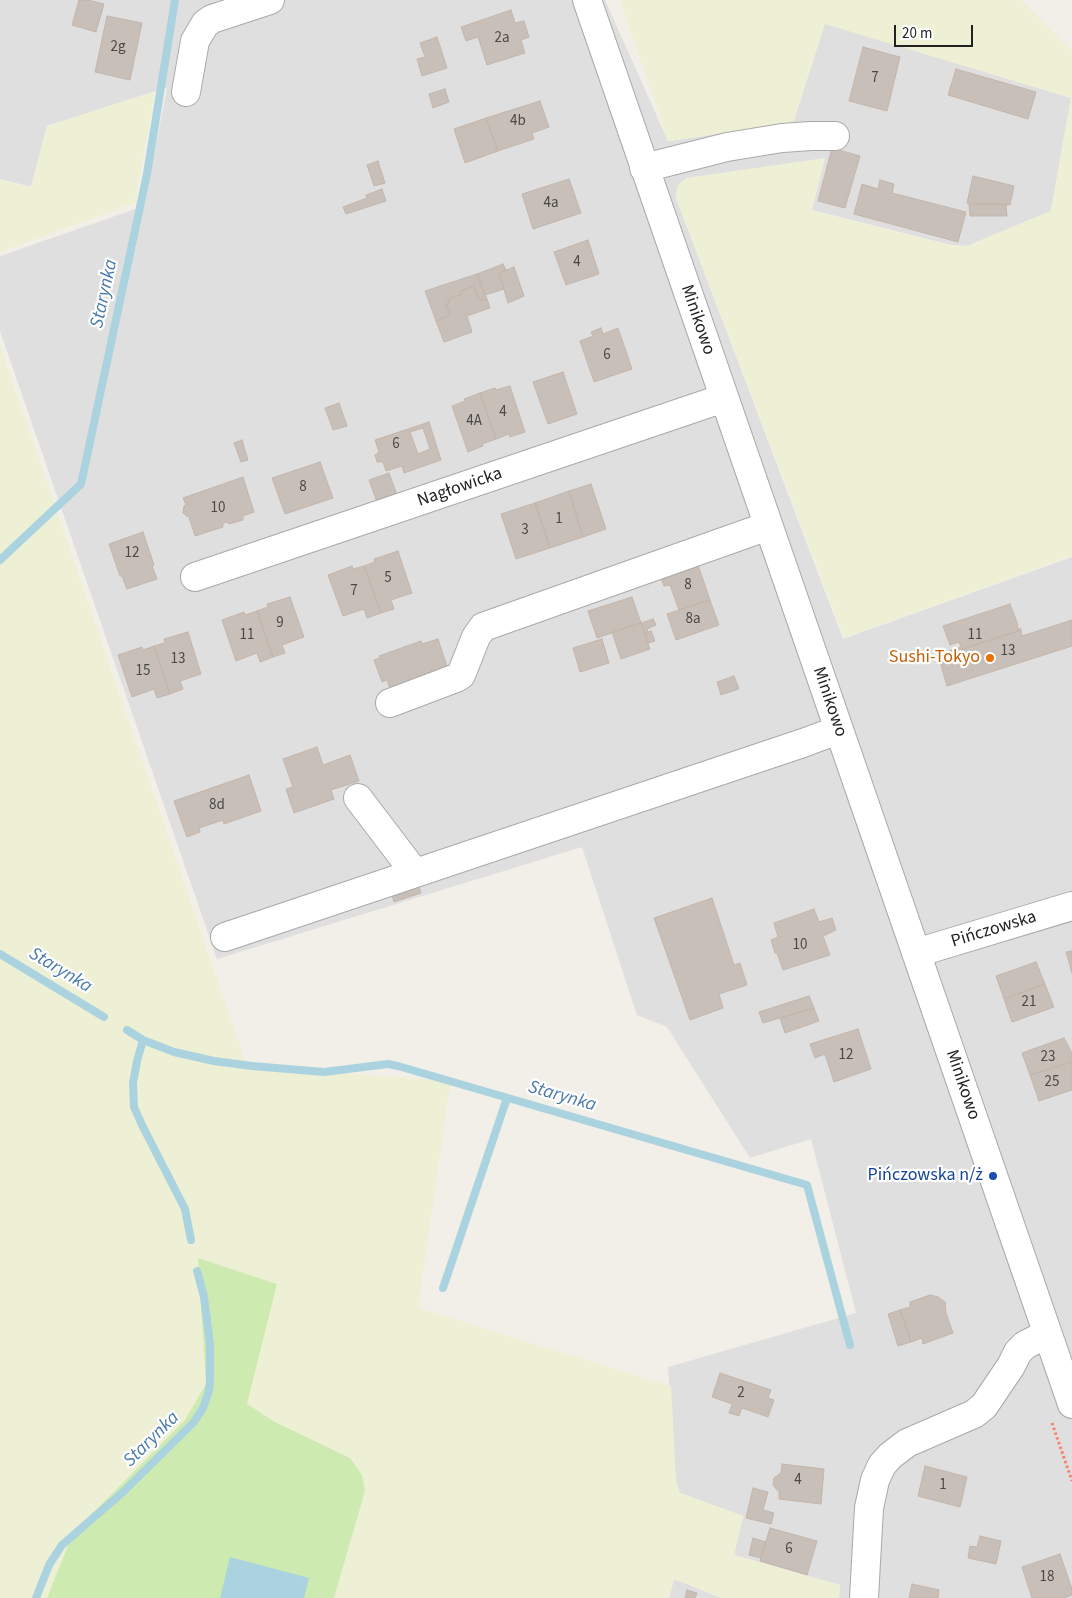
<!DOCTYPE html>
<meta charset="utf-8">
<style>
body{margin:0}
#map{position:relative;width:1072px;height:1598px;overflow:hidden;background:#f2efe9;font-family:"Source Sans 3",sans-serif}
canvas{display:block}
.scale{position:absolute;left:894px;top:25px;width:79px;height:22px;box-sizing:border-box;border:2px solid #222;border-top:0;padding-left:6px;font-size:15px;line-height:18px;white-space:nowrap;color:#222;-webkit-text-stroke:4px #fff;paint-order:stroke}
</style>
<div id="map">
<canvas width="1072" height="1598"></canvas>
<div class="scale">20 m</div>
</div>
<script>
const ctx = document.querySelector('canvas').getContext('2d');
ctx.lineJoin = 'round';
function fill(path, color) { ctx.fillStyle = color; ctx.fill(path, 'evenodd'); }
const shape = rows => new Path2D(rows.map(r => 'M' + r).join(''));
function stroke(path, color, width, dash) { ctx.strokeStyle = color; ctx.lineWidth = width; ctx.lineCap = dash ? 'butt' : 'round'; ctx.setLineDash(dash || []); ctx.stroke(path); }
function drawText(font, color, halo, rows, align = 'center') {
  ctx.font = font + ' "Source Sans 3",sans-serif'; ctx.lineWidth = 4.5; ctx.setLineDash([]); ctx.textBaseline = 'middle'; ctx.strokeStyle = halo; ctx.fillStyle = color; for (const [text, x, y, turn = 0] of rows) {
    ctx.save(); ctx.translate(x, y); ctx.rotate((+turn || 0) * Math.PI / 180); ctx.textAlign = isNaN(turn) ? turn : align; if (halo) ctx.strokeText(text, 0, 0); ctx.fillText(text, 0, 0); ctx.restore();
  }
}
fill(shape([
 [0,0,605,0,668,141,793,123,825,23,1071,98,1051,211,967,246,951,245,812,210,825,158,676,198,843,639,1072,557,1072,1598,839,1598,840,1585,734,1555,743,1516,680,1493,676,1482,668,1367,856,1313,811,1139,750,1158,667,1027,637,1015,582,847,217,959,0,331,0,256,144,206,167,88,47,126,31,187,0,179],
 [674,1579,722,1598,669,1598]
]), '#e0dfdf');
fill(shape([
 [620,0,1021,0,1072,52,1072,556,844,638,676,198,677,186,686,178,825,158,812,210,951,245,967,246,1051,211,1071,98,825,24,793,123,668,141],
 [155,91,135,203,0,252,0,179,31,187,47,126],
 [0,345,247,1066,451,1081,418,1308,671,1386,676,1482,680,1493,743,1516,734,1555,840,1585,839,1598,722,1598,674,1579,669,1598,0,1598]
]), '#eef0d5');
fill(shape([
 [198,1258,277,1284,247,1404,275,1422,350,1458,362,1475,365,1491,334,1598,47,1598,73,1533,185,1420,206,1384]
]), '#cdebb0');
fill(shape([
 [230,1557,309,1578,304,1598,220,1598]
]), '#aad3df');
stroke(shape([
 [0,560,81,484,147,174,175,0],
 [0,954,104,1017],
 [127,1030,143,1040,137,1061,133,1083,134,1107,142,1125,185,1209,191,1240],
 [143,1040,174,1052,214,1061,252,1066,324,1072,388,1064,398,1066,807,1185,850,1345],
 [443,1288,507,1098],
 [36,1598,49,1565,62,1545,123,1492,194,1422,203,1408,209,1391,210,1382,210,1344,204,1297,197,1271]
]), '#aad3df', 8);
const building = shape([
 [79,0,88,0,104,4,96,32,72,25,79,0],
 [511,10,515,23,524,21,529,37,521,40,525,53,487,65,478,37,466,41,461,27,511,10],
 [107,16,142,23,130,80,95,72,107,16],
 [437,37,447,68,422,76,417,59,425,57,420,43,437,37],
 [863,47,900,57,887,111,849,101,863,47],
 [956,69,1036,92,1028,119,948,95,956,69],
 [445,89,449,102,433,108,429,94,445,89],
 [540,101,549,127,532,133,534,139,498,151,486,118,540,101],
 [486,118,498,151,465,163,454,129,486,118],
 [832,148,860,156,845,208,818,201,832,148],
 [378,161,385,183,374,186,367,165,378,161],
 [973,176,1014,186,1010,205,967,203,973,176],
 [569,179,581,213,533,229,522,194,569,179],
 [880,180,894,184,892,193,966,212,958,242,854,214,862,184,878,189,880,180],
 [382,189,386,201,346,214,343,207,367,198,366,195,382,189],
 [969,204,1006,204,1007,216,970,216,969,204],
 [588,240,599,274,566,285,554,252,588,240],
 [503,264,506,270,499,273,504,289,485,295,477,274,503,264],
 [514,267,524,296,508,303,499,273,514,267],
 [477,274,487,299,483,301,482,299,479,300,474,286,461,291,462,294,448,300,449,303,446,304,450,315,436,321,425,291,477,274],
 [474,286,479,300,482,299,483,301,487,299,490,308,467,316,472,332,444,342,436,321,450,315,446,304,449,303,448,300,462,294,461,291,474,286],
 [601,328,603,334,618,328,632,369,594,382,580,341,593,336,591,332,601,328],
 [563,372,577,414,548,424,533,382,563,372],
 [510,386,525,432,510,437,509,434,496,439,480,393,495,388,496,390,510,386],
 [480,393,496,439,482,444,483,446,468,452,452,406,465,401,464,399,480,393],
 [339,403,347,426,333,430,325,408,339,403],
 [429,422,441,460,404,473,402,466,386,471,383,462,377,462,375,455,379,452,375,440,429,422],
 [423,428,430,449,418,454,410,432,423,428],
 [242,440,248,460,241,462,234,443,242,440],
 [320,462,333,498,285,514,272,478,320,462],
 [389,473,397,495,377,502,369,480,389,473],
 [243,477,254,512,243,516,243,520,229,524,227,522,223,523,223,527,195,536,189,517,188,517,183,513,184,506,186,505,183,498,243,477],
 [591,484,606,529,583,537,569,491,591,484],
 [569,491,583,537,550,548,535,503,569,491],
 [535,503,550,548,516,559,501,514,535,503],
 [143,532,154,565,152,566,157,579,127,589,122,576,120,576,109,544,143,532],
 [398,551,412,593,391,600,394,609,381,613,364,566,375,562,374,559,398,551],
 [697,562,710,600,679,610,670,585,664,586,660,576,697,562],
 [352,566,353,569,364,566,381,613,367,618,364,609,343,616,328,575,352,566],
 [290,597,304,637,282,645,285,653,273,657,257,611,268,607,267,604,290,597],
 [632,597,641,623,597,638,588,611,632,597],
 [710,600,719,625,676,640,667,614,710,600],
 [1010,604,1018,625,1017,626,1018,629,1020,628,1021,630,938,657,937,655,961,647,959,642,950,645,943,626,1010,604],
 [257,611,273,657,260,662,257,653,236,661,222,620,244,612,245,615,257,611],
 [653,619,656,625,647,629,648,632,645,633,641,623,653,619],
 [1072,620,1072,646,947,686,940,662,963,655,962,649,1021,630,1022,636,1072,620],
 [641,623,650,649,621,659,612,632,641,623],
 [651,631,655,641,648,643,645,633,651,631],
 [188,632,201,674,180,681,183,689,170,694,154,646,165,643,164,639,188,632],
 [438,639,448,669,391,692,387,680,382,682,374,660,380,658,379,656,421,641,422,644,438,639],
 [602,639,609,663,580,672,573,648,602,639],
 [154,646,170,694,157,698,154,689,132,697,118,655,142,647,143,650,154,646],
 [734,676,739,689,721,695,717,682,734,676],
 [317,747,323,765,350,755,359,781,331,790,334,799,294,813,286,789,293,787,283,759,317,747],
 [249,775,261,811,224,824,223,820,199,828,200,832,187,837,174,801,249,775],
 [416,879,421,893,394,902,390,888,416,879],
 [712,898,734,965,740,963,747,985,719,994,723,1008,690,1020,654,918,712,898],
 [814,909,819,922,832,918,836,930,823,936,830,955,783,970,777,953,775,953,771,940,778,937,774,923,814,909],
 [1072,951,1072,973,1066,952,1072,951],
 [1036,962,1045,984,1004,999,996,976,1036,962],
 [1045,984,1054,1007,1012,1022,1004,999,1045,984],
 [809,996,814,1008,763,1023,759,1012,809,996],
 [814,1008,819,1021,785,1033,780,1018,814,1008],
 [858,1029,871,1069,834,1082,825,1054,815,1058,810,1044,858,1029],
 [1064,1038,1072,1053,1072,1062,1030,1075,1022,1053,1064,1038],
 [1072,1062,1072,1090,1039,1101,1030,1075,1072,1062],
 [930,1295,938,1297,945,1302,946,1313,953,1333,923,1344,922,1338,911,1342,900,1310,910,1307,910,1302,930,1295],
 [900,1310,911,1342,898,1346,888,1314,900,1310],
 [720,1373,771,1390,768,1398,774,1400,768,1417,742,1408,739,1416,729,1413,732,1404,712,1397,720,1373],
 [782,1464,824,1469,821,1504,779,1499,779,1490,777,1490,773,1485,774,1478,781,1473,782,1464],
 [925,1466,967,1477,960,1507,918,1496,925,1466],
 [753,1488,768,1492,763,1510,774,1513,771,1524,746,1518,753,1488],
 [770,1528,817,1541,807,1575,760,1561,770,1528],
 [980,1536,1001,1541,996,1564,968,1558,970,1546,977,1547,980,1536],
 [753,1538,766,1542,761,1558,749,1555,753,1538],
 [1060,1554,1072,1589,1072,1595,1064,1598,1032,1598,1022,1567,1060,1554],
 [912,1584,939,1590,938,1598,909,1598,912,1584],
 [687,1590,697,1593,695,1598,685,1598,687,1590]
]);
fill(building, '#c7bfb8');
stroke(building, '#c4b6ab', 1);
const minor = shape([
 [587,0,1072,1404],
 [186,92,195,41,205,24,212,19,270,0],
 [644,168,727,147,782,138,811,136,835,136],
 [195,577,724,398],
 [390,703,456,678,461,675,476,637,483,627,768,526],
 [358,798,415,873],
 [225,937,803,743,838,730],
 [916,953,1072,906],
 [864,1598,869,1508,875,1480,882,1465,890,1456,907,1443,974,1414,984,1406,1011,1366,1018,1352,1025,1345,1047,1334]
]);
stroke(minor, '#a9a9a9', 30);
stroke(shape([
 [1052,1423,1072,1481]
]), '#fa8072', 3, [2.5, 2.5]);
stroke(minor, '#fff', 28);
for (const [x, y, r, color] of [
 [990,658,5,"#e8710a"],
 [993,1176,5,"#1a4fb4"]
]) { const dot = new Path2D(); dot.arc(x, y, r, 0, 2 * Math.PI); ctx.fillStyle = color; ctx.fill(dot); stroke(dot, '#fff', 2); }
drawText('15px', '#4b4948', null, [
 ["2a",502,39],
 ["2g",118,48],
 ["7",875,79],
 ["4b",518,122],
 ["4a",551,204],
 ["4",577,263],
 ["6",607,356],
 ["4",503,413],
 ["4A",474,422],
 ["6",396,445],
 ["8",303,488],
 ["10",218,509],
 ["1",559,520],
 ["3",525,531],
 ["12",132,554],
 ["5",388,579],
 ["8",688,586],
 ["7",354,592],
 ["8a",693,620],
 ["9",280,624],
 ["11",247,636],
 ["11",975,636],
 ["13",1008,652],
 ["13",178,660],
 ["15",143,672],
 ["8d",217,806],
 ["10",800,946],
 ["21",1029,1003],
 ["12",846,1056],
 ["23",1048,1058],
 ["25",1052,1083],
 ["2",741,1394],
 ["4",798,1481],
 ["1",943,1486],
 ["6",789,1550],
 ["18",1047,1578]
]);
drawText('18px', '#222', '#fff', [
 ["Minikowo",697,320,71],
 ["Nagłowicka",460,488,-19],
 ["Minikowo",829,702,71],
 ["Pińczowska",994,930,-17],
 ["Minikowo",962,1085,71]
]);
drawText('18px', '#c56008', '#fff', [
 ["Sushi-Tokyo",980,658]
], 'right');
drawText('18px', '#164399', '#fff', [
 ["Pińczowska n/ż",983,1176]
], 'right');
drawText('italic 19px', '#4a7aab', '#fff', [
 ["Starynka",105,294,-78],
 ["Starynka",60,971,31],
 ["Starynka",562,1097,16],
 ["Starynka",152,1440,-45]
]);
</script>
